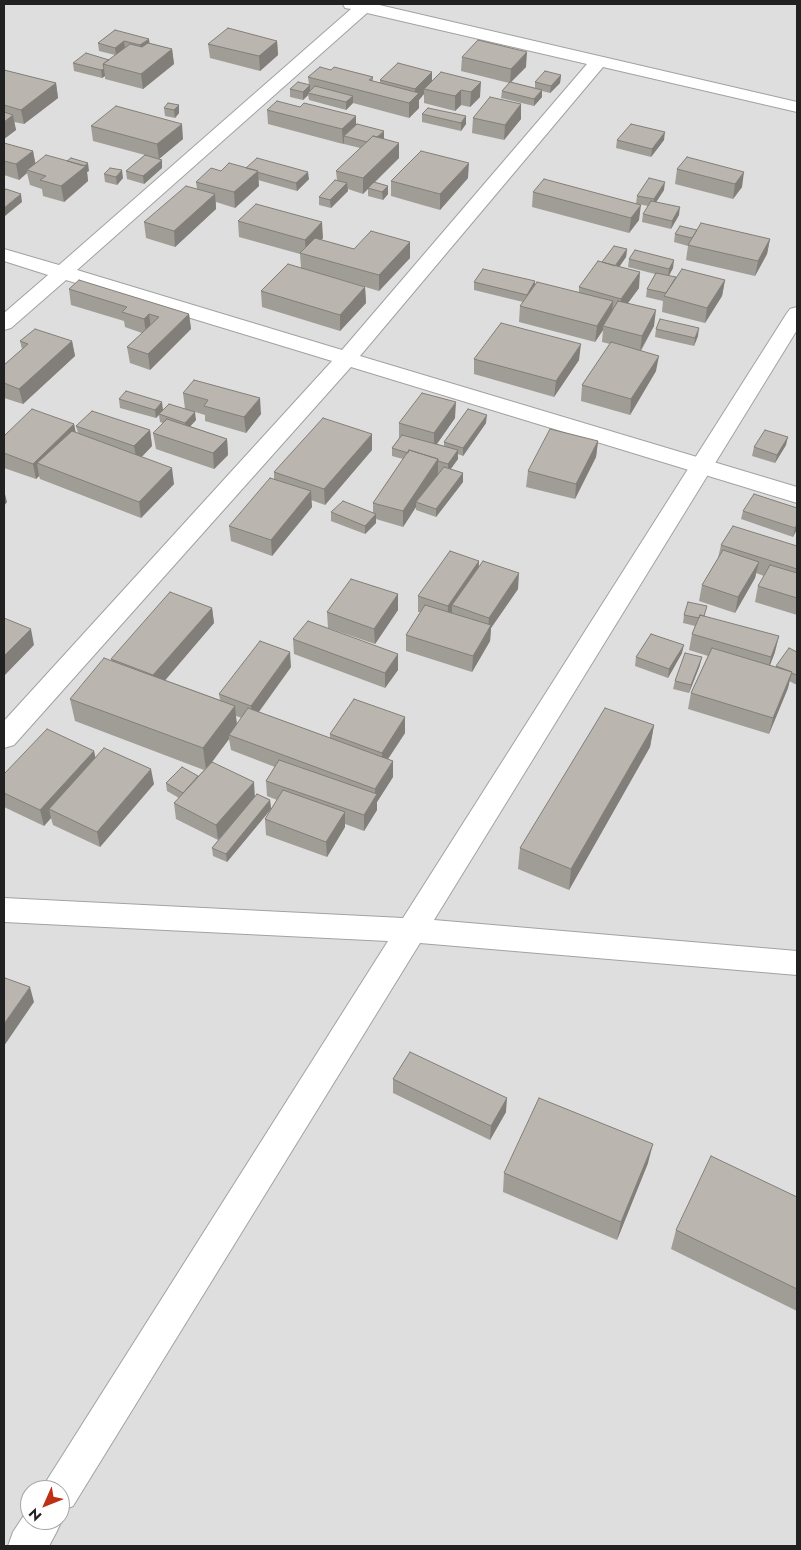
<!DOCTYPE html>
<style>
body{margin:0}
#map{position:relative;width:801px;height:1550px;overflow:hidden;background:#f0efe8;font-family:Jost,sans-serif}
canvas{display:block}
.frame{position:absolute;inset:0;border:5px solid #212121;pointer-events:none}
.north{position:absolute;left:20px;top:1480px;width:50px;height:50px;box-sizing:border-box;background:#fff;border:1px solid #a6a6a6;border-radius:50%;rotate:226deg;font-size:14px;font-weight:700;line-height:20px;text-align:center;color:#212121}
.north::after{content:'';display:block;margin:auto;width:18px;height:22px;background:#be3014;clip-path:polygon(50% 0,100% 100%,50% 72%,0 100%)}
</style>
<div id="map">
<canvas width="801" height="1550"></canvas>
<div class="frame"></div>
<div class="north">N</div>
</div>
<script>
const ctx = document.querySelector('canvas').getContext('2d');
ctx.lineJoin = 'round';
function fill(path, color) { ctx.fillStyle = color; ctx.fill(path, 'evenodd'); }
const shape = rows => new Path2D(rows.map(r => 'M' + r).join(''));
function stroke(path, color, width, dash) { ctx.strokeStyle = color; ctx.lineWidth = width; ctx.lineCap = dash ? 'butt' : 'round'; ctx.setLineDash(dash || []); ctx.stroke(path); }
fill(shape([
 [4,4,797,4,797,1546,4,1546],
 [30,1490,60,1490,60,1520,30,1520]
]), '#dfdede');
const minor = shape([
 [343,4,375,4,797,102,797,112,603,67,360,356,797,487,797,503,351,367,14,745,4,748,4,721,332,361,66,280,11,328,4,330,4,313,48,275,4,261,4,249,59,265,351,9,345,8,343,4],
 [367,13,587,64,342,350,77,270,367,13]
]);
const tertiary = shape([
 [797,307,797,330,434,920,797,951,797,975,420,943,73,1506,60,1512,60,1490,42,1490,47,1480,388,941,4,922,4,898,403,918,787,313,790,309,797,307],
 [30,1506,30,1520,60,1520,60,1515,62,1520,56,1533,49,1546,8,1546,13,1532,30,1506]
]);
stroke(minor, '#a2a2a2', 2);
stroke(tertiary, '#a2a2a2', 2);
fill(minor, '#fff');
fill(tertiary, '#fff');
fill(shape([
 [115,30,149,43,172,49,174,64,143,89,105,79,105,76,102,78,74,71,73,63,109,60,115,55,99,51,98,43],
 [277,41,278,55,260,71,210,58,208,44],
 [462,57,526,67,511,82,535,88,535,82,561,75,560,83,550,93,542,91,542,97,534,106,501,98,502,91,509,83,461,71],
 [4,70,56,83,58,98,24,124,14,122,16,130,4,139],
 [331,70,373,77,373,81,380,83,380,80,432,72,432,81,441,72,480,97,470,107,461,105,455,111,424,103,424,94,419,100,419,108,409,118,353,103,346,110,309,100,308,95,303,100,290,97,290,89,309,85,308,77],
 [521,104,521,119,504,140,472,133,473,118],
 [179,105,179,113,175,118,165,116,164,108],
 [300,107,356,116,356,125,384,138,399,158,374,182,388,186,388,194,383,200,368,196,368,188,363,194,348,189,348,191,331,208,319,205,319,197,337,180,336,171,360,148,344,144,344,143,343,144,268,124,267,110],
 [422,114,466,116,466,124,461,131,422,122],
 [91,126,183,139,159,159,162,160,162,168,144,184,127,179,126,171,145,155,93,141],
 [617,140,664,140,651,157,616,148],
 [4,143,33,151,35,163,89,171,87,172,88,181,64,202,43,196,42,189,30,185,27,173,19,180,4,175],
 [687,157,742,187,733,199,675,184,677,169],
 [246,168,309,179,297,191,258,180,259,186,235,208,216,202,216,209,175,247,146,238,144,222,197,189,196,182,221,171],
 [104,174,123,178,117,185,105,182],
 [468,178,440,210,391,196,391,181],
 [664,190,656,202,679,215,671,229,642,222,643,214,648,206,638,204,639,220,629,233,532,207,533,192,636,204,637,196],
 [238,221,323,238,321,240,354,249,410,242,410,258,379,291,301,268,300,254,239,237],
 [697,230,770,239,767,254,755,276,686,260,688,246,674,242,675,234],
 [627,249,626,257,619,267,639,288,627,304,654,326,641,351,656,371,630,415,581,401,582,385,610,344,602,342,603,330,595,342,519,322,520,306,523,302,474,290,474,282,535,285,579,292,579,287,602,262],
 [629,259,673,268,669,276,675,279,725,280,722,296,705,323,662,312,663,301,646,297,647,289,655,274,628,267],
 [365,287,366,303,340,331,262,307,261,291],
 [69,289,189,314,191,329,150,370,130,363,127,347,142,333,125,327,124,321,71,305],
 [656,329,698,336,694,346,655,337],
 [20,341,72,341,75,356,23,404,4,398,4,365,22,349],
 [474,359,579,360,554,397,474,374],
 [183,393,261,414,246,433,205,421,205,415,185,409],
 [119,399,163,409,196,420,190,426,227,439,228,455,214,469,156,449,153,433,163,423,160,422,159,415,156,418,120,408],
 [455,418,437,444,444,446,444,442,486,423,463,456,458,454,458,459,450,469,463,473,463,482,436,517,416,510,416,507,403,527,376,519,376,523,365,534,331,521,331,512,373,513,373,503,403,459,392,456,392,448,399,438,399,423],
 [74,424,76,433,78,433,76,426,150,430,152,446,141,457,174,484,141,518,40,479,39,476,36,479,4,468,4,436],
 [598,441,596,457,575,499,526,487,528,471],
 [786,445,775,463,752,456,754,447],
 [372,450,325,505,311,500,312,507,272,556,231,541,229,526,274,479,274,472],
 [743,511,797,529,793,537,741,519],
 [797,538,797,615,755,602,758,586,764,576,756,573,755,578,735,613,699,601,702,585,718,558,721,545,796,546],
 [479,561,479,567,518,589,491,628,490,641,472,672,406,651,406,635,420,612,418,612,418,596],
 [398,594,398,610,375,644,328,628,327,612],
 [212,608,214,623,165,680,220,700,219,694,291,667,259,712,330,738,330,734,405,717,405,733,388,759,393,761,393,777,377,802,377,810,364,831,345,824,345,827,327,857,266,835,265,819,277,800,267,796,266,781,275,767,231,750,229,739,212,762,255,796,270,800,271,809,227,862,213,856,212,848,231,825,218,840,176,819,174,803,179,798,167,791,166,783,198,776,204,770,75,721,70,699,112,661,111,659],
 [236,716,242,718,237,724],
 [684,615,705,616,775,652,770,665,776,667,776,666,797,652,797,685,789,681,788,688,769,734,688,709,691,693,708,656,689,650,692,634,695,626,683,623],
 [293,639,398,670,385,688,294,654],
 [682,653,668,678,635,666,636,657],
 [700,665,689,693,673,689,675,681],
 [654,725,650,747,569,890,518,869,520,848],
 [94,751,95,757,154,784,100,847,53,825,51,818,44,826,4,807,4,774],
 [393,1079,506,1112,490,1140,393,1093],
 [648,1163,617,1240,503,1192,504,1173],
 [797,1197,797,1311,671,1249,676,1230]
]), '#a09c96');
fill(shape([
 [149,39,150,46,141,53,140,45],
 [124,41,125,49,116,55,115,48],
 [277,41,278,55,260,71,259,56],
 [172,49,174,64,143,89,141,74],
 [527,52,526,67,510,83,511,69],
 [104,69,105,76,102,78,101,70],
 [432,72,432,87,424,89,424,94,419,100,419,108,409,118,409,103,415,97,415,89],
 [561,75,560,83,550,93,551,86],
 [481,82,480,97,470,107,471,92],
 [56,83,58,98,24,124,21,110],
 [310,85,310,93,308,93,308,95,303,100,303,92],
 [461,90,461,105,455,111,455,96],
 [542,90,542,97,534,106,534,99],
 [353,96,353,103,346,110,346,102],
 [521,104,521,119,504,140,505,125],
 [179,105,179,113,175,118,174,110],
 [13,115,16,130,4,139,4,122],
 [356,116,356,131,344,136,344,143,343,144,342,129],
 [466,116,466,124,461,131,461,123],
 [182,124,183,139,159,159,157,144],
 [384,131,384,138,371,151,371,143],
 [665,132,664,140,651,157,652,149],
 [399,143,399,158,363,194,363,178],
 [33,151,36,166,27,170,27,173,19,180,16,164],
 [162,160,162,168,144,184,143,176],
 [88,163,89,171,87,172,88,181,64,202,61,186],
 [469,163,468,178,440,210,440,194],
 [122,170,123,178,117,185,116,177],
 [258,171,259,186,235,208,234,192],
 [308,172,309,179,297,191,296,183],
 [744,172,742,187,733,199,735,184],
 [665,182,664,190,653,207,654,199],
 [347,183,348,191,331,208,330,200],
 [388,186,388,194,383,200,382,192],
 [21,194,22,202,5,216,4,208],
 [215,194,216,209,175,247,174,231],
 [641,205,639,220,629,233,631,218],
 [680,207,679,215,671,229,672,221],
 [322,222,323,238,307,255,306,254,305,240],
 [770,239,767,254,755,276,758,261],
 [410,242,410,258,379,291,379,275],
 [627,249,626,257,613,276,614,268],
 [674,260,673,268,668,277,669,269],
 [640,272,639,288,620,314,621,299],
 [725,280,722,296,705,323,707,308],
 [535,281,535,289,526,303,527,295],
 [365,287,366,303,340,331,340,315],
 [613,301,612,316,603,326,603,330,595,342,597,326],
 [656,310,654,326,640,351,642,336],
 [149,314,151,329,146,334,144,319],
 [189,314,191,329,150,370,148,354],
 [699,328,698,336,694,346,695,338],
 [72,341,75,356,23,404,19,389],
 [581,344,579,360,554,397,556,381],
 [659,356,656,371,630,415,631,399],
 [260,398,261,414,246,433,244,417],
 [162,402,163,410,156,418,155,410],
 [456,402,455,418,434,448,434,433],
 [195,412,196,420,186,431,185,423],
 [487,415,486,423,463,456,463,448],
 [74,424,77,440,37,463,39,476,36,479,33,464],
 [150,430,152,446,137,462,134,446],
 [372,434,372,450,325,505,324,489],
 [788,437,786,445,775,463,777,455],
 [227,439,228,455,214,469,213,453],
 [598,441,596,457,575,499,576,484],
 [458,450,458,459,448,473,448,464],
 [438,459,438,475,416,502,416,507,403,527,403,511],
 [172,468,174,484,141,518,139,502],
 [463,473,463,482,436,517,436,509],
 [311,491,312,507,272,556,271,540],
 [5,494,7,502,4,506,4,495],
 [376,514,376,523,365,534,365,526],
 [797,524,797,529,793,537,795,528],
 [479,561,478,577,452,605,452,616,447,622,448,606],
 [759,562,755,578,735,613,738,597],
 [519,573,518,589,491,628,490,641,472,672,473,656,488,631,489,618],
 [398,594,398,610,375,644,374,629],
 [212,608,214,623,156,691,153,675],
 [31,629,34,645,4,676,4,656],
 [779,636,775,652,767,673,771,657],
 [684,645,682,653,668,678,669,669],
 [290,652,291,667,252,721,251,706],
 [398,654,398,670,385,688,385,673],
 [702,657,700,665,689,693,691,685],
 [792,672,788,688,769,734,773,718],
 [235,706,237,728,229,735,229,739,206,770,203,748],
 [405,717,405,733,382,768,382,753],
 [654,725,650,747,569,890,571,869],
 [94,751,97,766,49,809,51,818,44,826,40,810],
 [393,761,393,777,377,802,377,810,364,831,364,815,375,797,375,789],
 [151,769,154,784,100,847,97,832],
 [254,782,255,798,218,840,216,825],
 [270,800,271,809,227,862,226,854],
 [345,812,345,827,327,857,326,842],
 [30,987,34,1002,4,1046,4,1024],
 [507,1098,506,1112,490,1140,491,1126],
 [653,1144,648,1163,617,1240,621,1222]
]), '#827f7a');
const building = shape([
 [228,28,277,41,259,56,208,44,228,28],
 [115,30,149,39,140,45,124,41,115,48,98,43,115,30],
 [478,40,527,52,511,69,462,57,478,40],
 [148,43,172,49,141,74,103,64,130,44,142,47,148,43],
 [86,53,109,60,103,64,104,69,101,70,73,63,86,53],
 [398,63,432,72,415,89,380,80,398,63],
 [320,67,331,70,334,67,373,77,369,80,419,93,409,103,308,77,320,67],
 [4,70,56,83,21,110,4,105,4,70],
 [545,71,561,75,551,86,535,82,545,71],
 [441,72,481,82,471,92,461,90,455,96,424,89,441,72],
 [298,82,310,85,303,92,290,89,298,82],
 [510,82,542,90,534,99,502,91,510,82],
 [315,86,353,96,346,102,308,93,315,86],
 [490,97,521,104,505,125,473,118,490,97],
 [277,101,300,107,304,103,356,116,342,129,267,110,277,101],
 [168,103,179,105,174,110,164,108,168,103],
 [116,106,182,124,157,144,91,126,116,106],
 [428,108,466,116,461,123,422,114,428,108],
 [4,112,13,115,4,122,4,112],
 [357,124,384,131,377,137,373,136,367,142,344,136,357,124],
 [631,124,665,132,652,149,617,140,631,124],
 [373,136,399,143,363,178,336,171,373,136],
 [4,143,33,151,16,164,4,161,4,143],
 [421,151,469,163,440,194,391,181,421,151],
 [46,155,86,166,61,186,40,180,46,176,27,170,46,155],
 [145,155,162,160,143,176,126,171,145,155],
 [687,157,744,172,735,184,677,169,687,157],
 [71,158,88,163,84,166,67,161,71,158],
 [257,158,308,172,296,183,257,172,258,171,246,168,257,158],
 [229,163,258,171,234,192,196,182,211,168,221,171,229,163],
 [110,168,122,170,116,177,104,174,110,168],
 [649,178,665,182,654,199,637,196,649,178],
 [544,179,641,205,631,218,533,192,544,179],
 [335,180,347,183,330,200,319,197,335,180],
 [374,182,388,186,382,192,368,188,374,182],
 [186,186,215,194,174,231,144,222,186,186],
 [6,189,21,194,4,208,4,191,6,189],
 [651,201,680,207,672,221,643,214,651,201],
 [256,204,322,222,305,240,238,221,256,204],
 [701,223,770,239,758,261,688,245,701,223],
 [680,226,697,230,692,238,675,234,680,226],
 [371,231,410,242,379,275,300,253,315,238,354,249,371,231],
 [614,246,627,249,615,266,602,262,614,246],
 [635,250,674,260,669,269,629,259,635,250],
 [598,261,640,272,621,299,579,287,598,261],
 [288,264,365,287,340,315,261,291,288,264],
 [483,269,535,281,527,295,474,282,483,269],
 [682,269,725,280,707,308,664,296,682,269],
 [656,273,676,277,666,293,647,289,656,273],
 [79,280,189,314,148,354,127,347,159,317,149,314,144,319,122,312,127,307,69,289,79,280],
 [537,282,613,301,597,326,520,306,537,282],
 [618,301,656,310,642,336,603,326,618,301],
 [660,319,699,328,695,338,656,329,660,319],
 [501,323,581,344,556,381,474,359,501,323],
 [35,329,72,341,19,389,4,383,4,365,28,344,20,341,35,329],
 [611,342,659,356,631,399,582,385,611,342],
 [194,380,260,398,244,417,204,406,208,400,183,393,194,380],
 [126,391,162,402,155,410,119,399,126,391],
 [422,393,456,402,434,433,399,423,422,393],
 [169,404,195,412,185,423,159,414,169,404],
 [32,409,74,424,33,464,4,453,4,436,32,409],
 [468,409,487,415,463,448,444,442,468,409],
 [92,411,150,430,134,446,76,426,92,411],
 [323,418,372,434,324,489,274,472,323,418],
 [167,419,227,439,213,453,153,433,167,419],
 [550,429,598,441,576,484,528,471,550,429],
 [765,430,788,437,777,455,754,447,765,430],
 [72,431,172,468,139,502,37,463,72,431],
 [402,435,458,450,448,464,438,461,438,459,409,450,408,453,392,448,402,435],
 [409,450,438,459,403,511,373,503,409,450],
 [444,467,463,473,436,509,416,502,444,467],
 [270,478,311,491,271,540,229,526,270,478],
 [754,494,797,508,797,524,795,528,743,511,754,494],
 [343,501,376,514,365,526,331,512,343,501],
 [733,526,797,546,797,569,721,545,733,526],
 [723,550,759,562,738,597,702,585,723,550],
 [450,551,479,561,448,606,418,596,450,551],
 [483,561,519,573,489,618,452,605,483,561],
 [770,565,797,573,797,598,758,586,770,565],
 [351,579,398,594,374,629,327,612,351,579],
 [170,592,212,608,153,675,111,659,170,592],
 [688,602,707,606,704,616,700,615,699,618,684,615,688,602],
 [425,605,491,625,473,656,406,635,425,605],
 [700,615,779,636,771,657,692,634,700,615],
 [4,618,31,629,4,656,4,618],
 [308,621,398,654,385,673,293,639,308,621],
 [651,634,684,645,669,669,636,657,651,634],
 [260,641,290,652,251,706,219,694,260,641],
 [712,648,792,672,773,718,691,693,712,648],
 [789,648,797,652,797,675,791,673,792,672,776,666,789,648],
 [685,653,702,657,691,685,675,681,685,653],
 [104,658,235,706,203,748,70,699,104,658],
 [354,699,405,717,382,753,330,734,354,699],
 [248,708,393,761,375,789,229,735,248,708],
 [605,708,654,725,571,869,520,848,605,708],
 [47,729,94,751,40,810,4,793,4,774,47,729],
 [104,748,151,769,97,832,49,809,104,748],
 [279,760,377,794,364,815,266,781,279,760],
 [212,762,254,782,216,825,174,803,212,762],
 [182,767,198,776,183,793,166,783,182,767],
 [283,790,345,812,326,842,265,819,283,790],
 [257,794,270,800,226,854,212,848,257,794],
 [5,978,30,987,4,1024,4,980,5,978],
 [410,1052,507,1098,491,1126,393,1079,410,1052],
 [539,1098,653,1144,621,1222,504,1173,539,1098],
 [711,1156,797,1197,797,1289,676,1230,711,1156]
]);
fill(building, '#bab5ae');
stroke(building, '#827f7a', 1);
</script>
